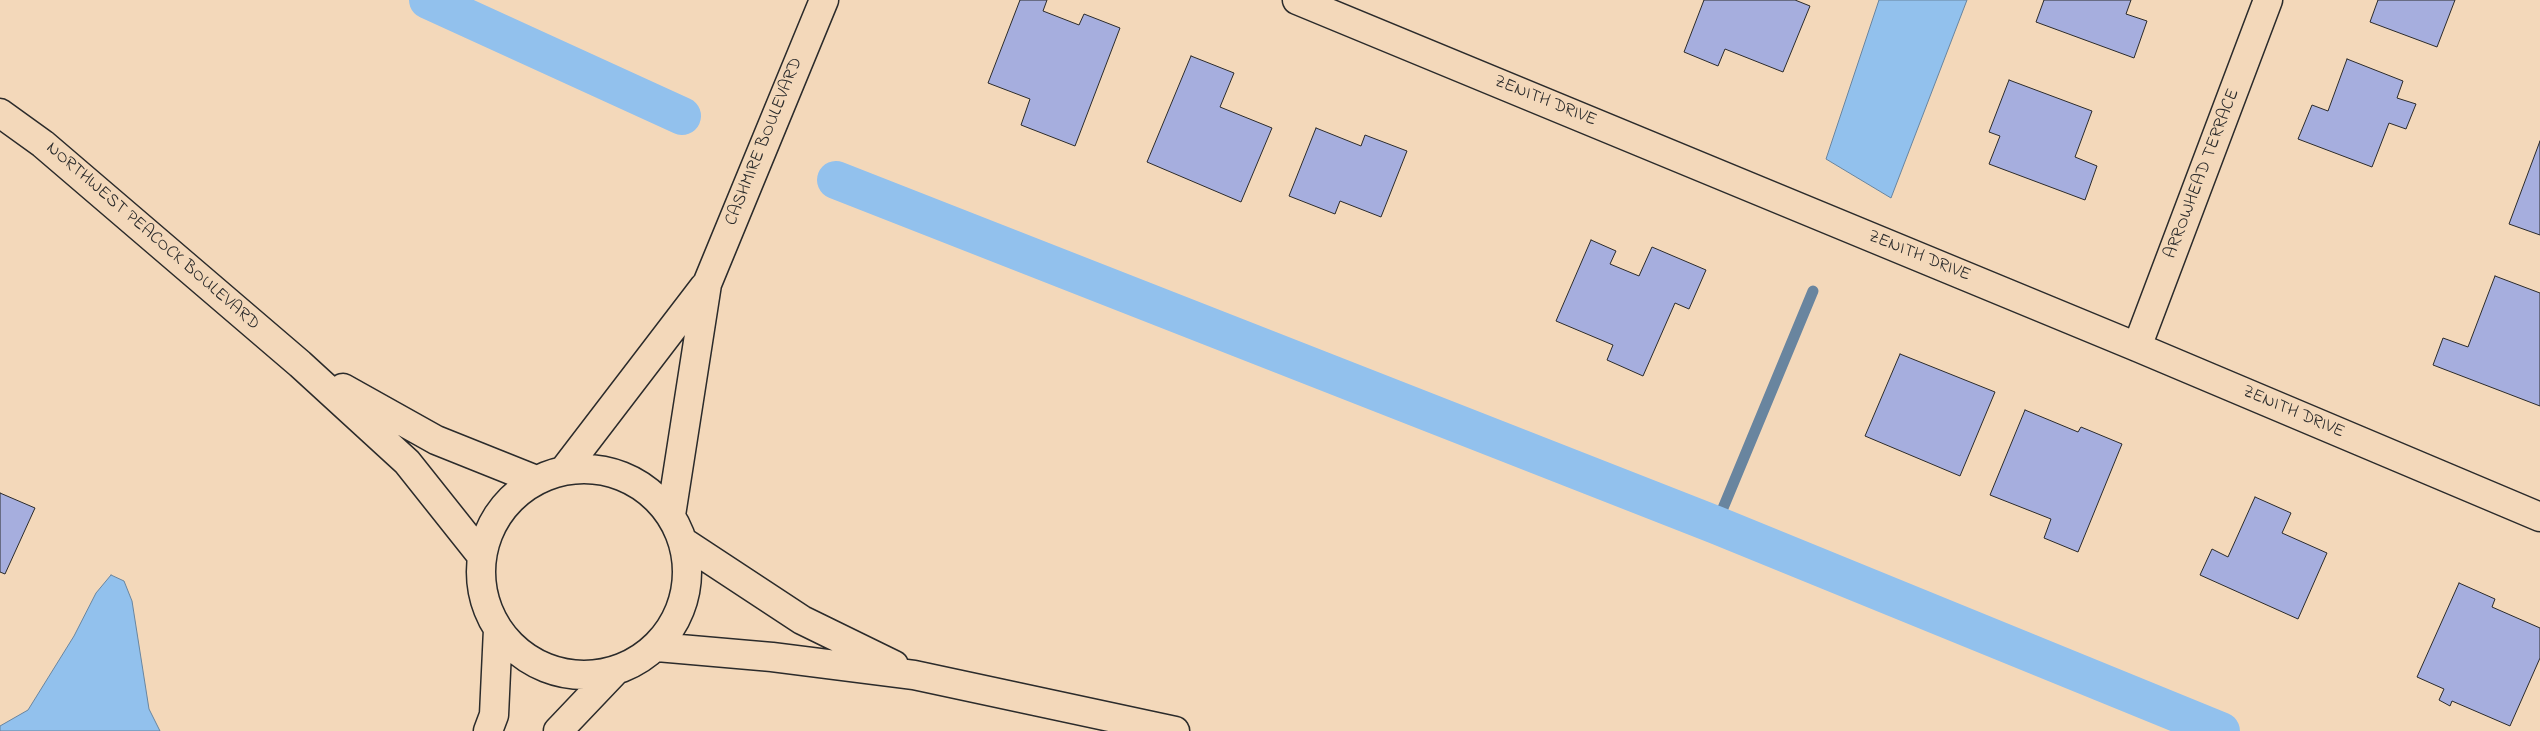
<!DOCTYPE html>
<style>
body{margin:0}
canvas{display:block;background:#f3d8ba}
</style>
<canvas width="2540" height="731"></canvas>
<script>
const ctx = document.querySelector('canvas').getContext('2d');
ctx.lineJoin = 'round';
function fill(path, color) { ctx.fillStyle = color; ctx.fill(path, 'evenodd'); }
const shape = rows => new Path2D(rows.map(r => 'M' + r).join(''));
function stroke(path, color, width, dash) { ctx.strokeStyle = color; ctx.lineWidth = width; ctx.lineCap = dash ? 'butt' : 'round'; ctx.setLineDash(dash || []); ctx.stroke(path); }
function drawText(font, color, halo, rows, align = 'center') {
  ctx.font = font + ' "Indie Flower",sans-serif'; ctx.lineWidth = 4; ctx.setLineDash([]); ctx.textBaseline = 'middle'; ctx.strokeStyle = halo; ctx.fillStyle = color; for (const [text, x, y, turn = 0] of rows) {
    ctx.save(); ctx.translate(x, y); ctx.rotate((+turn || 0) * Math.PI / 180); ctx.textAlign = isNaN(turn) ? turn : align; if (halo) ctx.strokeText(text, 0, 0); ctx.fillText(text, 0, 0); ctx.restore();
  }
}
const water = shape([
 [1879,0,1967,0,1891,198,1826,159,1879,0],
 [111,575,124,581,132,601,149,709,160,731,0,731,0,726,28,710,74,636,96,593,111,575]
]);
fill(water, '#92c1ed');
stroke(water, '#69859f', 1);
stroke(shape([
 [1716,525,1813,291]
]), '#69859f', 11);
stroke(shape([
 [428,0,682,116],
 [836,180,1716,525,2221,731]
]), '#92c1ed', 38);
const building = shape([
 [1020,0,1047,0,1043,11,1079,25,1084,14,1120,28,1075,146,1021,125,1030,99,988,83,1020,0],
 [1704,0,1795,0,1810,6,1783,72,1725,49,1718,66,1684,52,1704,0],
 [2044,0,2131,0,2126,14,2147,21,2134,58,2036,22,2044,0],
 [2378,0,2455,0,2437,47,2370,22,2378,0],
 [1191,56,1234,73,1220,107,1272,128,1241,202,1147,162,1191,56],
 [2347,59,2403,81,2397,98,2416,104,2406,129,2389,123,2372,167,2298,139,2312,105,2328,111,2347,59],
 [2009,80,2092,111,2075,157,2097,166,2085,200,1989,164,2000,136,1989,132,2009,80],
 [1316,128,1361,146,1365,135,1407,151,1381,217,1340,201,1335,214,1289,196,1316,128],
 [2540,141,2540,235,2509,224,2540,141],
 [1591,240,1616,251,1610,264,1639,276,1652,247,1706,270,1689,309,1675,303,1643,376,1607,360,1613,345,1556,321,1591,240],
 [2495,276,2540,293,2540,406,2433,365,2443,338,2468,347,2495,276],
 [1900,354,1995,392,1960,476,1865,436,1900,354],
 [2025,410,2078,432,2081,427,2122,444,2078,552,2044,538,2051,519,1990,495,2025,410],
 [0,493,35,508,5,574,0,572,0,493],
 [2255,497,2291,513,2282,533,2327,553,2298,619,2200,575,2212,549,2228,557,2255,497],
 [2459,583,2495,599,2492,607,2540,628,2540,658,2510,726,2452,701,2450,706,2439,700,2444,689,2417,677,2459,583]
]);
fill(building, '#a6aede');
stroke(building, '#2b2b2b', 1);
const minor = shape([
 [1297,0,2137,347,2540,517],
 [0,113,43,144,300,364,407,462,481,555],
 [2137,347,2268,0],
 [343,388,436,440,536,480],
 '481 572a103 103 0 1 1 206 0a103 103 0 1 1-206 0Z',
 [564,470,704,287],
 [671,515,707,284,824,0],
 [685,543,802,620,894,665],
 [657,647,772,657,914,675,1175,731],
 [488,731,494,715,498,629],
 [558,731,615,671]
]);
stroke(minor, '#2b2b2b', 31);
stroke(minor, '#f3d8ba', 28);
drawText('18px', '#2b2b2b', '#f3d8ba', [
 ["ZENITH DRIVE",1545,102,22],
 ["CASHMIRE BOULEVARD",765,142,-68],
 ["ARROWHEAD TERRACE",2203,174,-69],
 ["NORTHWEST PEACOCK BOULEVARD",152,237,41],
 ["ZENITH DRIVE",1919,257,22],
 ["ZENITH DRIVE",2293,413,23]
]);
</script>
